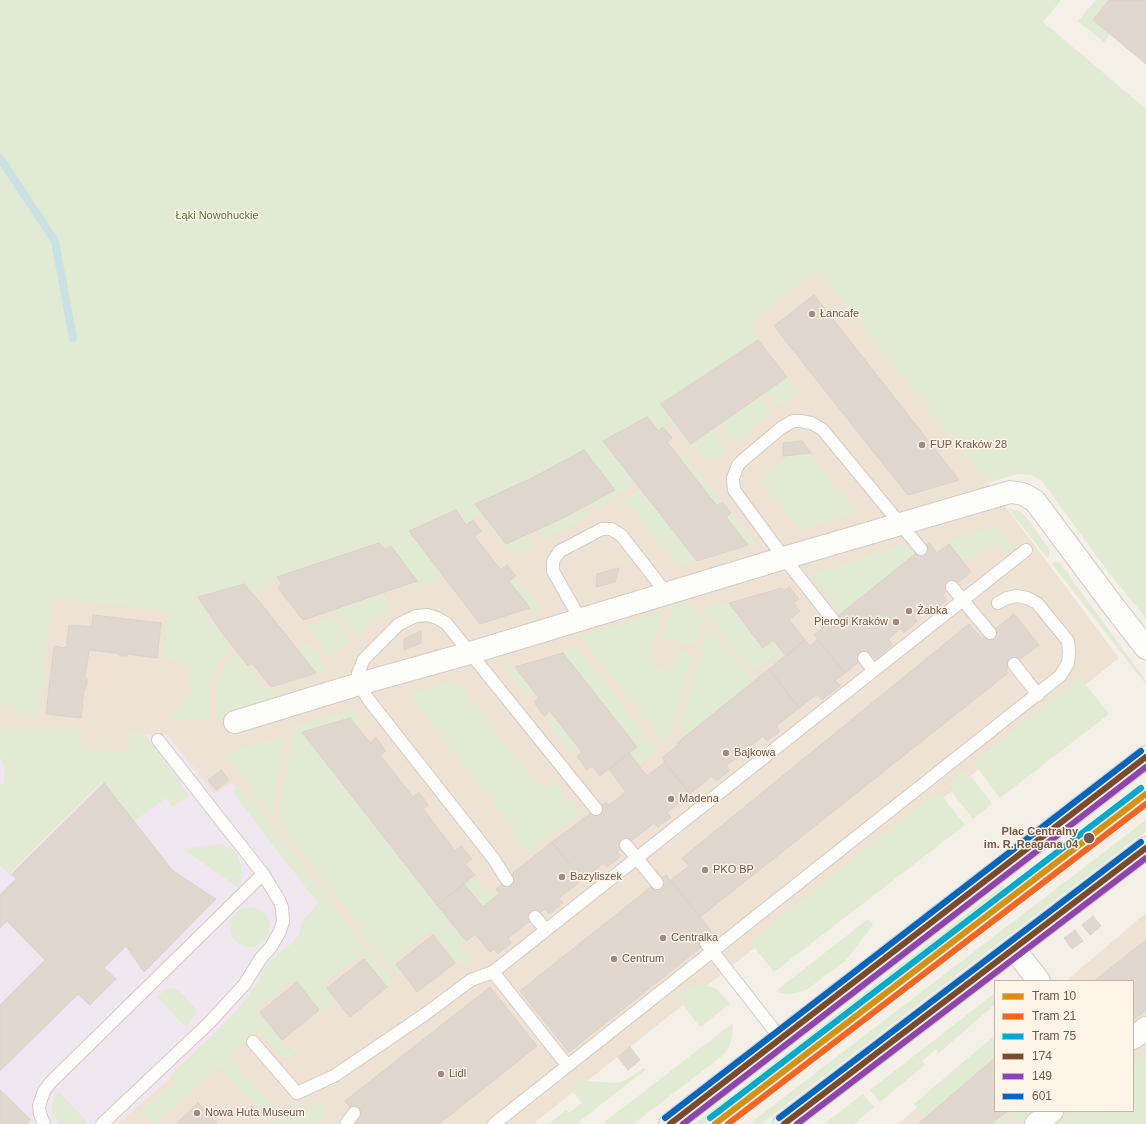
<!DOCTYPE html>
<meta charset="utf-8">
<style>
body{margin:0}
#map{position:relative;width:1146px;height:1124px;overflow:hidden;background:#f4efe7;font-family:Helvetica,sans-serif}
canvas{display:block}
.legend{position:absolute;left:994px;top:980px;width:140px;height:132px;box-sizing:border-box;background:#fef4e7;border:1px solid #c5b5a8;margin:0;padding:5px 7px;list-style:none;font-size:12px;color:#70574a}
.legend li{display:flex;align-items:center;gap:8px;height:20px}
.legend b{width:20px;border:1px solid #c5b5a8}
</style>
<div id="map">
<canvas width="1146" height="1124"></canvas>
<ul class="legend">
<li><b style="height:5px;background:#d59212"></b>Tram 10</li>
<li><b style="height:5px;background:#f26522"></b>Tram 21</li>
<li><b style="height:5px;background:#00a9ce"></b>Tram 75</li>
<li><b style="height:5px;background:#7a4b2a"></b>174</li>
<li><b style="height:5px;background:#8e44ad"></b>149</li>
<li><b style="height:5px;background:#0065bd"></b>601</li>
</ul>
</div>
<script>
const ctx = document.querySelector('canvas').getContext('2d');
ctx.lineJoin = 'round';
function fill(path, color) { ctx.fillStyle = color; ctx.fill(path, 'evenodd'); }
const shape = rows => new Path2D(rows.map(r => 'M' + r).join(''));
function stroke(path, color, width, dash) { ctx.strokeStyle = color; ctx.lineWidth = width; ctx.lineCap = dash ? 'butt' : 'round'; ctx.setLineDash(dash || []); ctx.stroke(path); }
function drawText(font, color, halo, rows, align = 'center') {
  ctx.font = font + ' Helvetica,sans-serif'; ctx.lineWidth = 3; ctx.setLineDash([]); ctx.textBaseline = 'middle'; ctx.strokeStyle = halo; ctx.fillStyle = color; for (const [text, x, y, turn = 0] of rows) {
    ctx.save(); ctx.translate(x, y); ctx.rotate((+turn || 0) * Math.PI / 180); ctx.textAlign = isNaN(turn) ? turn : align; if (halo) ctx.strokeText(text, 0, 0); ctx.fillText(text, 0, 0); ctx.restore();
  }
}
fill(shape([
 [817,269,988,483,1119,658,533,1124,0,1124,0,703,12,703,42,579],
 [1146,913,1146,1124,898,1124,995,1041,995,1111,1133,1111,1133,981,1066,981]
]), '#ede2d4');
fill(shape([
 [0,731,103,775,127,752,129,733,168,735,215,794,232,782,322,901,307,930,235,1018,173,1076,117,1124,0,1124]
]), '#f0e6ef');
fill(shape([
 [0,0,1061,0,1043,22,1146,109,1146,618,1109,573,1042,481,1031,475,1017,474,988,483,817,269,760,315,755,321,753,328,755,334,759,339,661,404,691,444,713,429,727,450,716,459,703,458,691,444,689,446,671,422,658,431,647,417,603,441,635,481,597,510,591,503,584,451,532,478,475,504,506,544,529,533,537,543,521,552,506,548,479,515,466,525,456,510,409,531,443,575,429,586,421,585,406,596,405,595,420,583,386,540,269,579,272,584,254,595,244,584,196,597,232,648,219,660,214,668,211,682,209,720,167,719,183,701,191,686,190,677,188,670,183,664,176,660,163,657,168,611,53,598,39,714,23,714,11,707,0,703],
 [1096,0,1109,0,1093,20,1110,34,1104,42,1078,21],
 [787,377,799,392,778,407,767,391],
 [760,396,772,412,734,444,721,424],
 [684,453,722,502,717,506,679,457],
 [811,453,856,513,800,530,762,483,762,481,764,475,786,456],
 [640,488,697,561,673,569,676,563,625,500],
 [583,507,590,515,547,538,539,529],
 [1008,508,1019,511,1026,517,1049,549,1049,556,1047,558],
 [731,513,756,543,748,545,726,517],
 [998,525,1016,547,1005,555,993,541,965,563,947,541],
 [902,544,910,548,916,552,842,613,811,575],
 [1054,562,1060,563,1146,681,1145,683,1052,564],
 [516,576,542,609,533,611,530,608,509,581],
 [383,593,393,605,357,637,335,609],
 [688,602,704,620,695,647,662,637,670,609],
 [727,602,763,648,773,640,781,651,753,672,703,609],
 [663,611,649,657,653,664,659,668,665,670,672,668,676,662,677,656,675,651,670,647,694,654,666,745,580,636],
 [330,615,350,641,330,657,308,627],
 [709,627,753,682,686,736,678,727],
 [308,642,322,659,326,670,316,673,298,650],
 [576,646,658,750,639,766,629,753,637,747,563,653,566,650],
 [237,653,264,687,271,687,280,701,233,716,216,719,217,683,221,671,226,663],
 [504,660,515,667,535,692,528,697,501,663],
 [1078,675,1109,714,1000,798,973,762,1067,689],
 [454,679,542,790,554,780,580,813,527,854,516,838,515,829,409,695],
 [352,709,363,721,357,725,350,718,303,733,466,941,460,947,470,959,461,967,431,930,393,960,404,974,399,978,326,882,278,820,295,726],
 [553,716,578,747,571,752,547,721],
 [30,727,82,730,81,749,127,752,129,733,144,733,189,795,172,807,166,798,134,821,103,781,9,874,0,865,0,784,4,783,5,769,0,757,0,729],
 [285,735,272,813,225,754],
 [964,770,970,777,971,776,992,804,973,819,952,792,953,791,948,783],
 [239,784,394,982,388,987,363,954,323,985,335,1001,322,1012,296,978,256,1009,290,1051,297,1046,301,1050,289,1058,285,1059,281,1056,258,1030,229,1057,275,1107,265,1116,218,1066,157,1124,153,1124,142,1112,176,1080,171,1075,224,1024,239,1008,257,984,267,963,292,943,299,935,302,922,318,903,233,793],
 [938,791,965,825,774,972,750,942],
 [1146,820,1146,831,761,1124,749,1124],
 [221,844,233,850,238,856,242,871,241,880,239,888,183,849],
 [475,875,493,899,483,907,464,884],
 [1003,885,1008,891,705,1124,694,1124,919,951],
 '230 927a20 20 0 1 1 40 0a20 20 0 1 1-40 0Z',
 [868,919,873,925,845,961,806,990,795,993,785,994,776,991],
 [700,985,708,986,717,989,730,1004,700,1027,676,995,688,987],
 [171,988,179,991,196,1009,194,1017,186,1027,157,997,165,990],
 [995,993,995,1004,939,1053,936,1049,922,1061,925,1065,880,1102,870,1090],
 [733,1023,732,1038,727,1051,722,1056,633,1124,602,1124],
 [995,1035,995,1058,925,1118,914,1104],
 [1146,1051,1146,1124,1057,1124,1073,1111,1133,1111,1133,1062],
 [644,1068,645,1070,576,1124,549,1124,566,1110,569,1113,582,1103,572,1091,581,1083,577,1078,579,1076,587,1081,617,1083,626,1080],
 [58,1091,87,1122,85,1124,61,1124,57,1120,53,1113,52,1105,55,1096],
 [863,1094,874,1107,854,1124,824,1124],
 [326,1096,322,1124,272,1124,271,1123,297,1100,307,1112],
 [1014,1111,1034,1111,1018,1124,1010,1114],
 [1002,1116,1009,1124,992,1124]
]), '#e1ead2');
stroke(shape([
 [0,158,55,241,73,338]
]), '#cae2e4', 8);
const building = shape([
 [1109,0,1146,0,1146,64,1093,20,1109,0],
 [814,295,959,480,908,495,876,455,774,326,814,295],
 [758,340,787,377,691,444,661,404,758,340],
 [647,417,658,431,663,427,667,432,672,438,667,442,717,506,722,502,731,513,726,517,748,545,697,561,603,441,647,417],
 [802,441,811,453,783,456,783,443,802,441],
 [584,450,615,490,563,518,506,544,475,504,532,478,584,450],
 [456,510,466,525,473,520,481,531,474,536,501,570,507,565,516,576,509,581,530,608,480,624,409,531,456,510],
 [379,543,385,550,391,546,417,581,303,620,278,588,282,584,277,577,379,543],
 [929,543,937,553,949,544,971,572,942,595,947,600,934,611,929,605,914,617,917,621,904,633,901,628,888,639,892,645,876,659,870,653,845,673,814,635,929,543],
 [619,568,615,582,596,587,597,574,619,568],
 [244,584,263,606,316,673,271,687,252,663,248,666,218,627,198,597,244,584],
 [789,587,799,599,793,603,800,611,789,620,805,640,786,656,773,640,763,648,729,603,782,588,784,591,789,587],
 [1014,614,1039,645,1006,670,1008,673,700,917,671,880,689,866,682,858,969,624,982,639,1014,614],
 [93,615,161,623,157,658,127,654,127,656,121,656,116,653,89,650,85,677,87,680,87,685,85,689,84,689,81,718,46,714,54,646,66,648,69,625,92,627,93,615],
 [421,631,421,643,404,650,404,639,421,631],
 [805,640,810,646,817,640,845,673,835,680,840,686,822,700,817,694,799,708,769,669,805,640],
 [563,653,637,747,600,776,592,766,587,770,577,756,582,752,550,711,544,716,534,702,539,698,515,667,563,653],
 [769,669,799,708,776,726,780,731,767,741,763,736,726,766,730,770,716,781,712,776,690,794,662,758,679,744,677,743,769,669],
 [350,718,370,743,376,738,386,751,380,755,413,797,419,792,428,805,423,809,455,851,461,846,472,859,465,864,475,875,437,905,302,732,350,718],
 [629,753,647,776,665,762,690,794,667,812,671,817,658,827,654,823,617,852,621,856,607,867,604,863,582,880,552,842,606,802,609,805,626,792,609,769,629,753],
 [221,770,229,780,216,790,208,780,221,770],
 [104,783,173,871,216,899,144,972,126,946,104,968,116,979,90,1005,78,994,0,1071,0,1005,45,960,7,921,0,928,0,895,16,879,12,874,104,783],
 [552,842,582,880,559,898,563,903,549,914,545,909,508,938,511,943,498,954,494,949,490,952,475,934,466,941,437,905,464,884,483,907,500,893,496,889,514,874,513,873,552,842],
 [666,875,715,936,569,1052,520,991,666,875],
 [1093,916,1101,926,1090,935,1082,925,1093,916],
 [1075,930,1083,941,1072,949,1064,938,1075,930],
 [433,935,455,963,417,992,396,964,433,935],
 [1146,940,1146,1010,1133,1020,1133,981,1094,981,1146,940],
 [364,959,387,987,350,1017,327,988,364,959],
 [297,982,319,1010,282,1040,260,1012,297,982],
 [490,987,537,1046,439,1124,351,1124,358,1118,345,1101,490,987],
 [630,1047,640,1060,628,1070,618,1057,630,1047],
 [995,1058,995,1111,1008,1111,1005,1113,992,1124,918,1124,995,1058],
 [0,1090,31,1120,27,1124,0,1124,0,1090],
 [198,1103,218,1124,176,1124,198,1103]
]);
fill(building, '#e0d7cf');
stroke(building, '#dcd2ca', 1);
const service = shape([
 [952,587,990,633],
 [580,619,553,571,553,561,560,551,602,529,611,529,621,535,667,594],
 [833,620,784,558,734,490,733,478,738,465,743,460,781,428,793,421,800,421,811,423,822,429,921,549],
 [864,658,873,670],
 [1014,664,1038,695],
 [626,845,657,883],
 [507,880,493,858,368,699,359,684,358,673,364,659,399,624,416,616,427,615,437,618,446,623,596,809],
 [535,917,546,930],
 [706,943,781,1039],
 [493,972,567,1065],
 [253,1042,297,1093,334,1076,424,1015,471,980,493,972,1026,550],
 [44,1124,40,1114,39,1106,44,1091,50,1083,263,874],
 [102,1124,208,1024,244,985,261,958,271,947,279,933,283,922,282,907,279,900,263,874,158,740],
 [346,1124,354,1113],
 [494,1124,1060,676,1068,663,1069,652,1068,641,1037,603,1027,598,1017,596,1007,598,998,603]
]);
const minor = shape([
 [235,722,359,684,470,653,784,558,1010,492,1023,494,1035,501,1114,607,1146,648],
 [1014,949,1039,981],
 [1133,1038,1146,1028],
 [1036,1124,1052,1111]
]);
const primary = shape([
 [670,1124,1146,757],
 [784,1124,1146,848]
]);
stroke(service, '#d2ccc5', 14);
stroke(minor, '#d2ccc5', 24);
stroke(primary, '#d3cbc4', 24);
stroke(service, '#fdfdfb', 12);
stroke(minor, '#fdfdfb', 22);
stroke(primary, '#f1ece4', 22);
stroke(shape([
 [670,1124,1146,757],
 [784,1124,1146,848]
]), '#7a4b2a', 6);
stroke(shape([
 [683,1124,1146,767],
 [797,1124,1146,858]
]), '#8e44ad', 6);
stroke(shape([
 [665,1118,1141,751],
 [779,1118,1141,842]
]), '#0065bd', 6);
stroke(shape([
 [715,1124,1146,794]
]), '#d59212', 6);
stroke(shape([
 [728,1124,1146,804]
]), '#f26522', 6);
stroke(shape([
 [710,1118,1141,788]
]), '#00a9ce', 6);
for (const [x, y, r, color] of [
 [812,314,4,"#9e8c81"],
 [922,445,4,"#9e8c81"],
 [909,611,4,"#9e8c81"],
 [896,622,4,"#9e8c81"],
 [726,753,4,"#9e8c81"],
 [671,799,4,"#9e8c81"],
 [1089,838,6,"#70574a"],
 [705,870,4,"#9e8c81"],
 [562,877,4,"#9e8c81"],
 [663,938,4,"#9e8c81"],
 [614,959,4,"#9e8c81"],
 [441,1074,4,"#9e8c81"],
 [197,1113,4,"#9e8c81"]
]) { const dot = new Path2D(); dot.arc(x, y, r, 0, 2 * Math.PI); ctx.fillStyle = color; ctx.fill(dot); stroke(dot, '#fef4e7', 1.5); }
drawText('11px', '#567a46', '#fef4e7', [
 ["Łąki Nowohuckie",217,216]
]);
drawText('11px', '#70574a', '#fef4e7', [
 ["Łancafe",820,314],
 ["FUP Kraków 28",930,445],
 ["Żabka",917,611],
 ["Pierogi Kraków",888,622,"right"],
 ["Bajkowa",734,753],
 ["Madena",679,799],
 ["PKO BP",713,870],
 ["Bazyliszek",570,877],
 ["Centralka",671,938],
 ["Centrum",622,959],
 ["Lidl",449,1074],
 ["Nowa Huta Museum",205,1113]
], 'left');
drawText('bold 11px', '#70574a', '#fef4e7', [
 ["Plac Centralny",1078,832],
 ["im. R. Reagana 04",1078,845]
], 'right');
</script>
